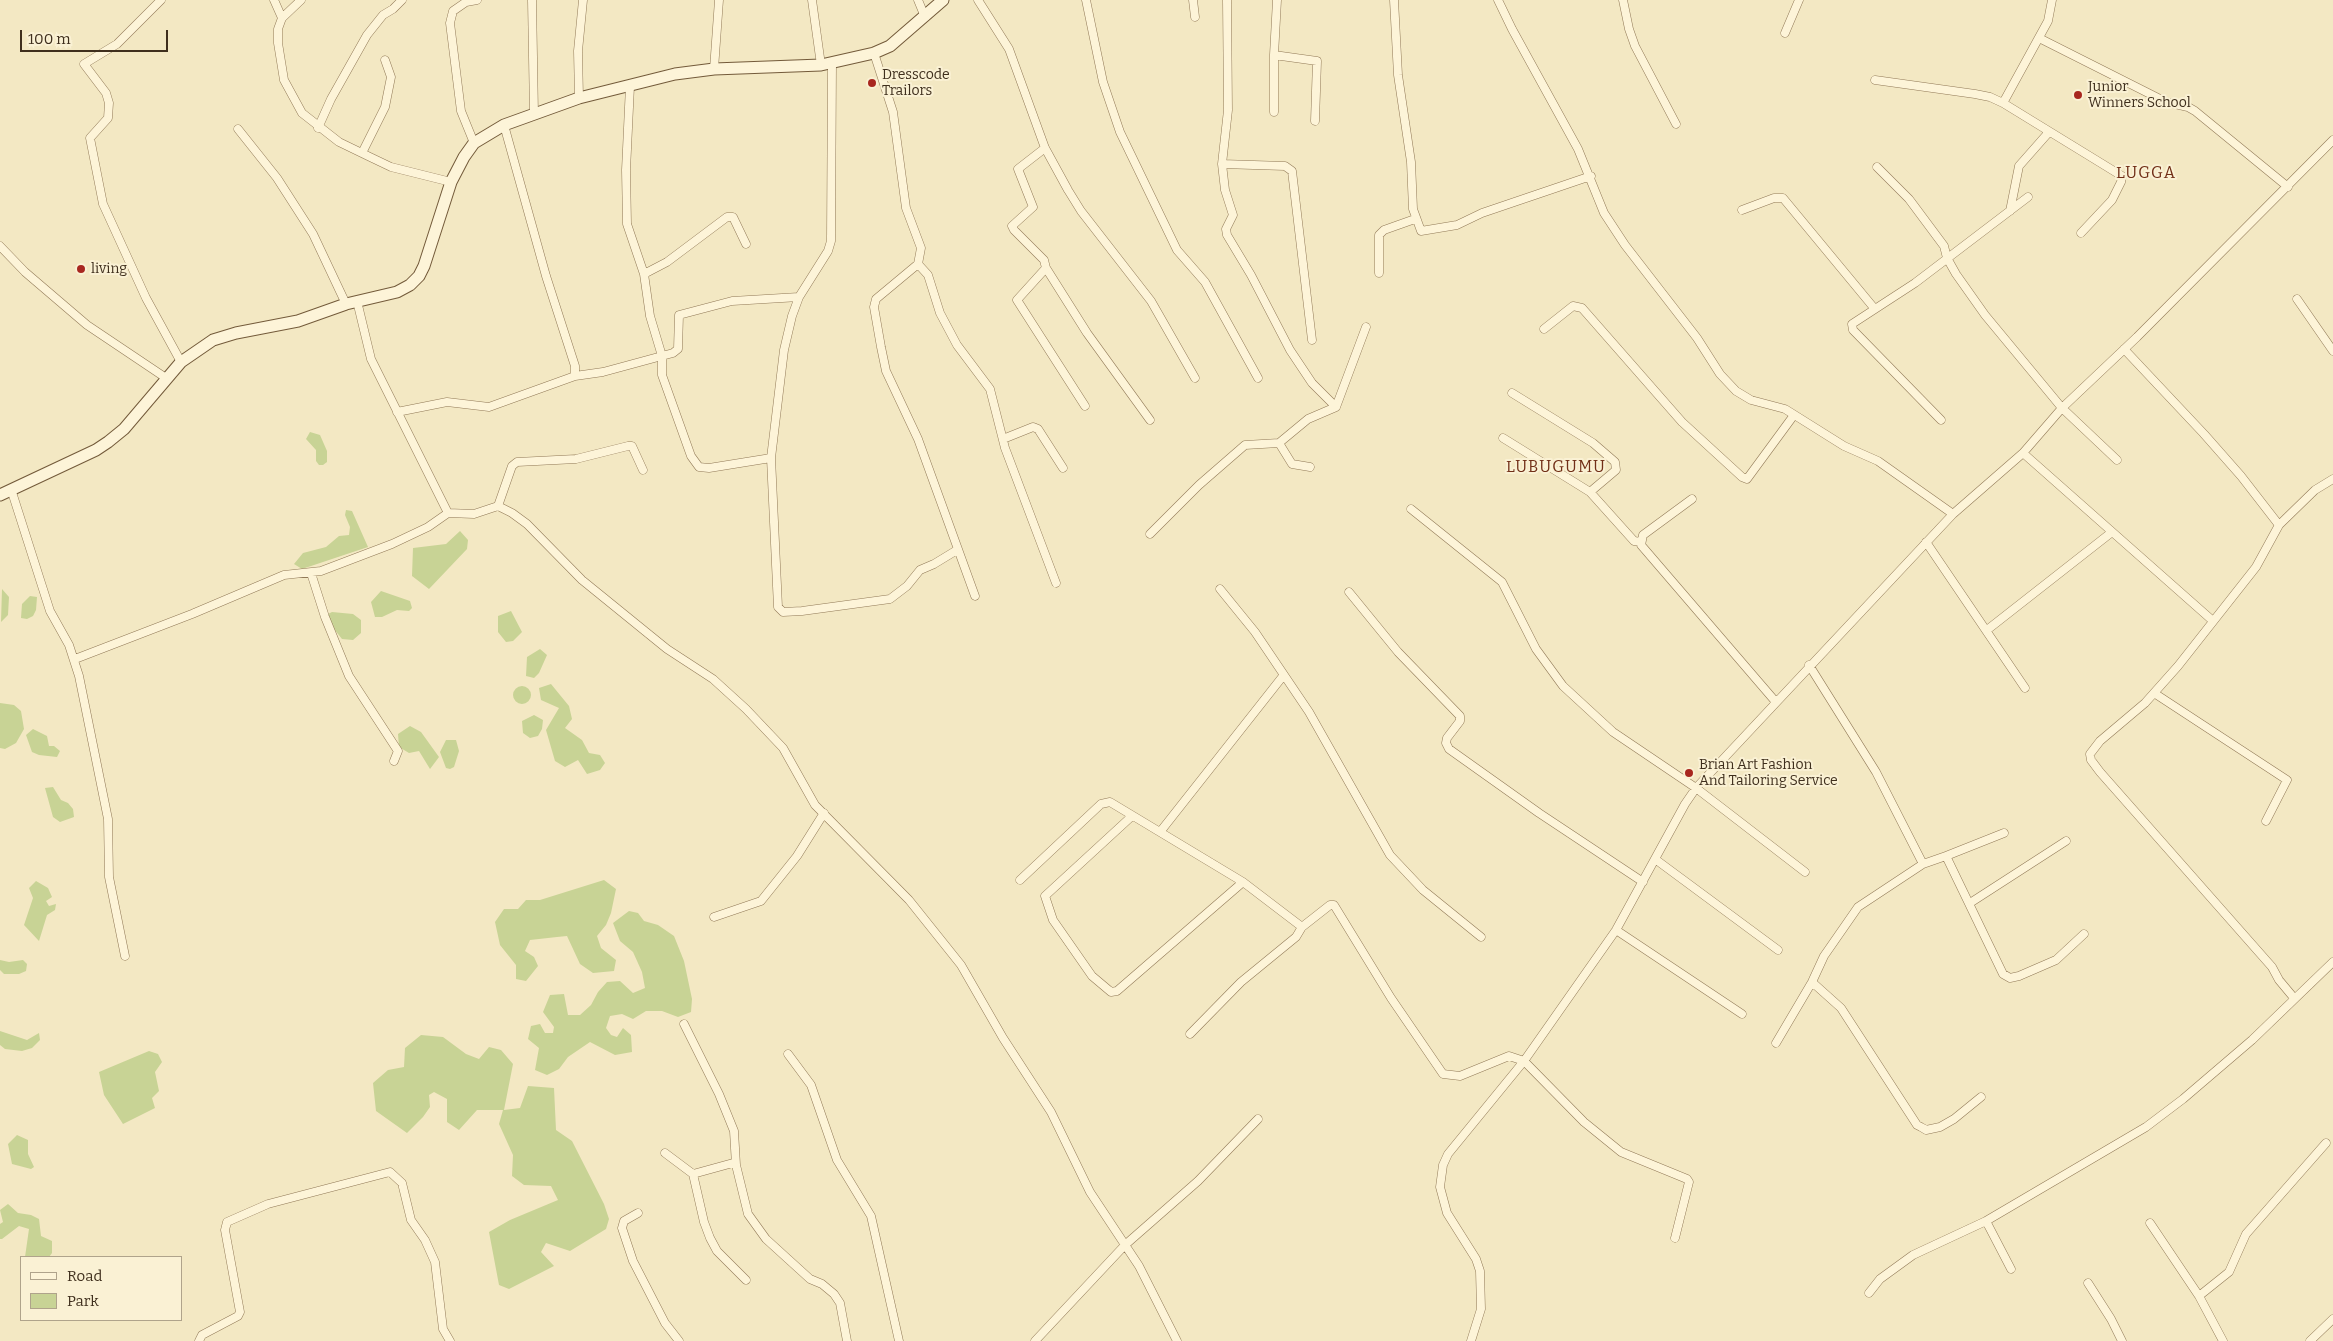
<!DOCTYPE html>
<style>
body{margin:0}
#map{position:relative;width:2333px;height:1341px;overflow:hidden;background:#f3e8c3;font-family:Bitter,serif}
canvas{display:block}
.legend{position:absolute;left:20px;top:1256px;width:162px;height:65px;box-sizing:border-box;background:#faf1d4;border:1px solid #afa38b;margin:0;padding:6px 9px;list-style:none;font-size:15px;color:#3f2f1d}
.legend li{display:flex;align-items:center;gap:10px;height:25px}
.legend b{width:25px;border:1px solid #afa38b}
.scale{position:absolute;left:20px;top:30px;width:148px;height:22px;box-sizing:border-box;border:2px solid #3f2f1d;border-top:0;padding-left:6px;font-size:15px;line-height:18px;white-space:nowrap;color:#3f2f1d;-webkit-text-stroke:4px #faf1d4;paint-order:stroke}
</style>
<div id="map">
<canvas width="2333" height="1341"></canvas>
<ul class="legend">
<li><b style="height:6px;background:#fdf4d8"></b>Road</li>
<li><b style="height:14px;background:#c8d395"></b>Park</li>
</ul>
<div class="scale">100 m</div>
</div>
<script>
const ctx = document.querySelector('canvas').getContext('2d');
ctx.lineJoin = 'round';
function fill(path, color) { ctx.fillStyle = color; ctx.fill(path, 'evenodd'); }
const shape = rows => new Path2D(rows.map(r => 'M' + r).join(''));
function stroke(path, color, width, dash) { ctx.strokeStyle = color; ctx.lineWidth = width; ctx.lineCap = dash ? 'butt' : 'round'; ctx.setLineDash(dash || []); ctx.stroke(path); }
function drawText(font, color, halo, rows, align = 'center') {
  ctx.font = font + ' Bitter,serif'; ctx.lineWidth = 4; ctx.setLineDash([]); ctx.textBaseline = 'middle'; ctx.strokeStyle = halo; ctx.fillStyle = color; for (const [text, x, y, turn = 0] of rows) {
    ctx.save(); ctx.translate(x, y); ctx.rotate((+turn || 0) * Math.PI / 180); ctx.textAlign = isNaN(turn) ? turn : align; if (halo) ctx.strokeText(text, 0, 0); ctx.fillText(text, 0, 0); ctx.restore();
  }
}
fill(shape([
 [310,432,320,435,327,451,327,462,323,465,319,465,316,461,316,450,306,439],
 [346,510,352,511,368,547,302,569,294,564,303,553,326,547,339,536,349,535,350,527,345,515],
 [460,531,468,540,467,549,429,589,412,576,413,548,446,544],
 [2,589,9,597,8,615,1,622],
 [381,591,410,601,412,608,409,611,397,610,382,617,375,617,371,602],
 [30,596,37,597,36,610,33,616,27,619,21,618,22,604],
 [511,611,522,632,513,641,506,642,498,632,498,616],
 [332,612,353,614,361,620,361,633,353,640,342,639,334,629,324,622,328,614],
 [540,649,547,655,539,673,534,678,526,676,527,657],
 [551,684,569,706,572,719,565,728,582,740,589,753,600,755,605,763,600,770,587,774,578,760,565,767,555,761,546,730,559,708,541,700,539,688],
 '513 695a9 9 0 1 1 18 0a9 9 0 1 1-18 0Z',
 [0,703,14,705,21,711,24,729,16,743,5,749,0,748],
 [534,715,543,720,542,729,538,736,530,738,523,733,522,721],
 [410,726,421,732,439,757,430,769,419,751,409,753,399,747,398,734],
 [33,729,47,736,49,746,54,746,60,751,57,757,39,755,32,752,26,735],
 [446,740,456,740,459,751,454,767,450,769,446,768,440,752],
 [53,787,61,800,68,803,73,809,74,817,60,822,53,817,45,788],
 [604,880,616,889,611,913,606,925,597,936,601,948,616,960,614,971,593,973,580,964,567,936,557,937,530,940,525,951,534,957,538,966,526,981,516,979,516,965,500,945,495,922,504,909,518,909,526,900,540,900],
 [36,881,48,888,52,897,46,901,49,906,56,904,55,910,47,915,39,941,24,925,33,898,29,888],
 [629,911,638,913,644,921,658,925,674,936,684,961,692,999,691,1012,678,1017,662,1011,646,1011,633,1019,622,1014,610,1016,606,1028,611,1035,617,1037,623,1028,631,1035,632,1052,615,1055,590,1042,568,1057,559,1069,547,1075,535,1070,539,1048,528,1039,531,1026,540,1024,545,1033,553,1033,554,1027,543,1012,550,995,564,994,568,1015,580,1015,591,1005,598,992,607,982,620,981,633,993,645,988,642,972,633,952,620,941,613,923],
 [0,960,9,962,23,960,27,964,26,971,19,974,4,974,0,970],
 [0,1031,27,1040,39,1033,40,1040,32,1048,22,1051,5,1049,0,1045],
 [421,1035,443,1037,466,1054,479,1059,489,1047,501,1050,513,1064,504,1110,520,1108,528,1086,554,1088,556,1130,572,1141,604,1204,609,1219,606,1229,570,1251,546,1243,541,1252,554,1266,509,1289,499,1285,489,1232,510,1220,558,1200,551,1186,524,1185,512,1176,513,1155,499,1124,503,1110,477,1110,459,1130,447,1122,447,1099,434,1092,429,1095,430,1107,423,1117,407,1133,376,1111,373,1083,388,1070,404,1067,405,1048],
 [149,1051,158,1054,162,1062,155,1072,159,1091,152,1098,155,1108,123,1124,104,1095,99,1072],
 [17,1135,28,1140,28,1154,34,1167,31,1169,12,1164,8,1144],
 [8,1204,18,1213,31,1215,39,1219,41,1236,52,1241,52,1253,49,1257,25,1257,29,1229,19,1226,2,1239,0,1239,0,1224,3,1222,0,1210]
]), '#c8d395');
const street = shape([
 [161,0,117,44,84,64,106,93,109,103,108,118,90,138,103,204,146,298,181,362],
 [274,0,282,18],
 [301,0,282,18,278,29,278,43,284,80,302,113,339,142,370,157,391,167,451,182],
 [532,0,534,114],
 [812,0,821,65],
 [918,0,925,17],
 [978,0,1009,49,1045,148,1068,190,1081,211,1151,301,1195,378],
 [1086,0,1103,82,1120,132,1177,250,1205,282,1258,378],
 [1193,0,1195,17],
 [1227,0,1228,110,1222,164,1225,190,1233,215,1226,229,1227,235,1251,275,1290,350,1312,383,1336,407],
 [1394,0,1398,75,1411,162,1413,209,1421,231,1457,225,1482,213,1591,176],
 [1498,0,1512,29,1578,149,1604,213,1625,245,1697,338,1720,374,1736,391,1751,400,1785,409,1844,446,1878,461,1953,514],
 [1623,0,1629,29,1635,46,1676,124],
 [1785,33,1799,0],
 [2039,38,2166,102,2188,107,2195,111,2288,187],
 [874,53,893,112,906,208,921,248,918,264,876,299,874,307,881,347,886,371,918,439,975,596],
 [1274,55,1317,61,1315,121],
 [832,62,831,241,828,251,799,297,792,316,784,350,771,458,778,607,783,612,802,611,890,599,907,586,920,570,934,564,957,550],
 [714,69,719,0],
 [1875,80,1975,94,1990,97,2003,103,2048,21,2052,0],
 [630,86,626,170,627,224,644,274,667,262,727,217,733,217,746,244],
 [579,98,578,51,583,0],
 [2003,103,2122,176,2121,182,2112,200,2081,233],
 [1274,112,1274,55,1277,0],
 [318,128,331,99,367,35,383,15,393,9,402,0],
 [238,129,277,178,313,234,346,304],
 [474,143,461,111,450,23,453,11,466,2,477,0],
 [1045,148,1018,169,1033,207,1012,226,1014,230,1044,260,1046,268,1087,333,1150,420],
 [362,153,385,107,391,77,385,60],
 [1222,164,1285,166,1292,171,1312,340],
 [1877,167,1909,199,1944,246,1947,258,1956,274,1985,315,2062,408,2117,460],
 [1742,210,1774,198,1783,198,1874,308],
 [2010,211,2019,166,2049,132],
 [0,246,25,272,87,325,166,378],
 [918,264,928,275,940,313,957,345,990,389,1005,448,1056,583],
 [1046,268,1017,300,1085,406],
 [1379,273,1379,235,1384,230,1415,219],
 [644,274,650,316,662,356,662,375,691,456,699,467,709,468,771,458],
 [2297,299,2333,351],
 [357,301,371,359,448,513,474,514,498,506,512,513,527,524,582,580,667,649,713,679,746,709,783,748,815,805,909,900,961,965,1003,1038,1051,1112,1090,1192,1139,1266,1177,1341],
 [1544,329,1573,306,1582,308,1682,422,1742,477,1747,479,1794,415],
 [2124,349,2204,434,2241,476,2279,525],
 [575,376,603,372,673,353,678,349,679,315,732,301,799,297],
 [1512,393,1593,443,1615,462,1616,470,1590,492],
 [397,412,447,402,489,407,575,376,575,366,546,276,504,125],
 [1941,420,1853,330,1852,324,1915,283,2028,197],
 [1503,438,1590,492,1634,541,1641,542],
 [1003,439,1033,427,1038,429,1063,468],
 [1279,443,1292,464,1310,467],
 [2023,453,2213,621],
 [11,489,50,611,69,645,79,676,108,819,109,877,125,956],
 [1692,499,1643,535,1641,545,1775,701],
 [498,506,512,466,517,462,576,459,628,446,632,446,643,470],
 [1411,509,1502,582,1536,649,1563,686,1613,732,1696,788,1805,872],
 [1150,534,1199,485,1245,445,1279,443,1308,419,1336,407,1366,327],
 [1926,542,2025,688],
 [311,573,325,617,349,676,398,751,394,761],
 [1220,589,1255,632,1309,712,1390,855,1423,890,1481,937],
 [1349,592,1398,652,1460,716,1460,721,1447,738,1446,743,1449,749,1539,813,1643,882],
 [1987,630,2112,532],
 [75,659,192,614,284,575,321,571,392,544,428,527,448,513],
 [1809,665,1876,772,1923,864],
 [2154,693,2287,780,2266,821],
 [1132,816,1045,896,1053,920,1092,976,1111,992,1117,991,1243,882],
 [1160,832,1283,676],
 [1946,856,2004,833],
 [1655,859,1778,950],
 [1020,880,1101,804,1110,802,1243,882,1302,927],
 [1970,903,2066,841],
 [714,917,761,901,797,856,824,813],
 [1616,930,1742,1014],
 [1812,982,1841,1008,1917,1125,1921,1127,1926,1130,1940,1127,1954,1119,1981,1097],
 [2294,998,2279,980,2272,967,2100,772,2091,760,2090,754,2100,741,2145,703,2178,666,2256,567,2279,525,2315,490,2333,479],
 [684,1024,719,1094,734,1131,736,1165],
 [1190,1034,1241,982,1296,937,1302,927,1330,905,1334,905,1391,998,1443,1074,1460,1076,1509,1056,1524,1061,1584,1122,1621,1152,1687,1179,1689,1182,1675,1238],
 [1776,1043,1812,982,1824,956,1858,907,1923,864,1946,856,2003,974,2010,978,2019,976,2056,960,2084,934],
 [788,1054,811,1085,837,1160,871,1216,899,1341],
 [665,1153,693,1174,733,1163,736,1165,748,1214,766,1239,810,1279,822,1284,834,1294,840,1303,847,1341],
 [693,1174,704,1222,710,1238,717,1251,746,1280],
 [638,1213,624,1221,622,1228,633,1261,665,1323,679,1341],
 [2150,1223,2199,1296,2223,1341],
 [2011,1269,1986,1221,2146,1127,2183,1099,2252,1040,2333,962],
 [2088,1283,2111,1319,2122,1341],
 [1869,1293,1880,1279,1913,1255,1986,1221],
 [2199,1296,2229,1272,2246,1234,2326,1143],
 [199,1341,202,1335,238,1316,240,1312,225,1230,227,1222,268,1204,390,1172,402,1183,411,1220,425,1240,435,1262,443,1329,450,1341],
 [1035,1341,1125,1245,1198,1181,1258,1119],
 [1471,1341,1481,1309,1480,1271,1476,1259,1447,1213,1440,1187,1443,1165,1448,1154,1524,1061,1616,930,1685,804,1696,788,1953,514,2023,453,2062,408,2137,337,2333,140],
 [2310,1341,2333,1319]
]);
const secondary = shape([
 [0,495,96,450,108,442,124,429,181,362,213,340,236,333,298,321,346,304,397,292,410,285,419,276,424,266,451,182,464,157,474,143,504,125,579,98,675,74,714,69,821,65,874,53,890,46,943,0]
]);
stroke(street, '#917957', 9);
stroke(secondary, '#735a3a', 13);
stroke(street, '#fdf4d8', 8);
stroke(secondary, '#fdf4d8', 11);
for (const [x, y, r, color] of [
 [872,83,5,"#a8271f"],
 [2078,95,5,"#a8271f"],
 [81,269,5,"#a8271f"],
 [1689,773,5,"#a8271f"]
]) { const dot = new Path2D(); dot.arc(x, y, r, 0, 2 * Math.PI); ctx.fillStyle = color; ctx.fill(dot); stroke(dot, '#faf1d4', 2); }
drawText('14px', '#3f2f1d', '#faf1d4', [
 ["Dresscode",882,75],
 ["Trailors",882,91],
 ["Junior",2088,87],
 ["Winners School",2088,103],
 ["living",91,269],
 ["Brian Art Fashion",1699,765],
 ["And Tailoring Service",1699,781]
], 'left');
ctx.letterSpacing = '1px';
drawText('16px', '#712f17', '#faf1d4', [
 ["LUGGA",2146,174],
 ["LUBUGUMU",1556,468]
]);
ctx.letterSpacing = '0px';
</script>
